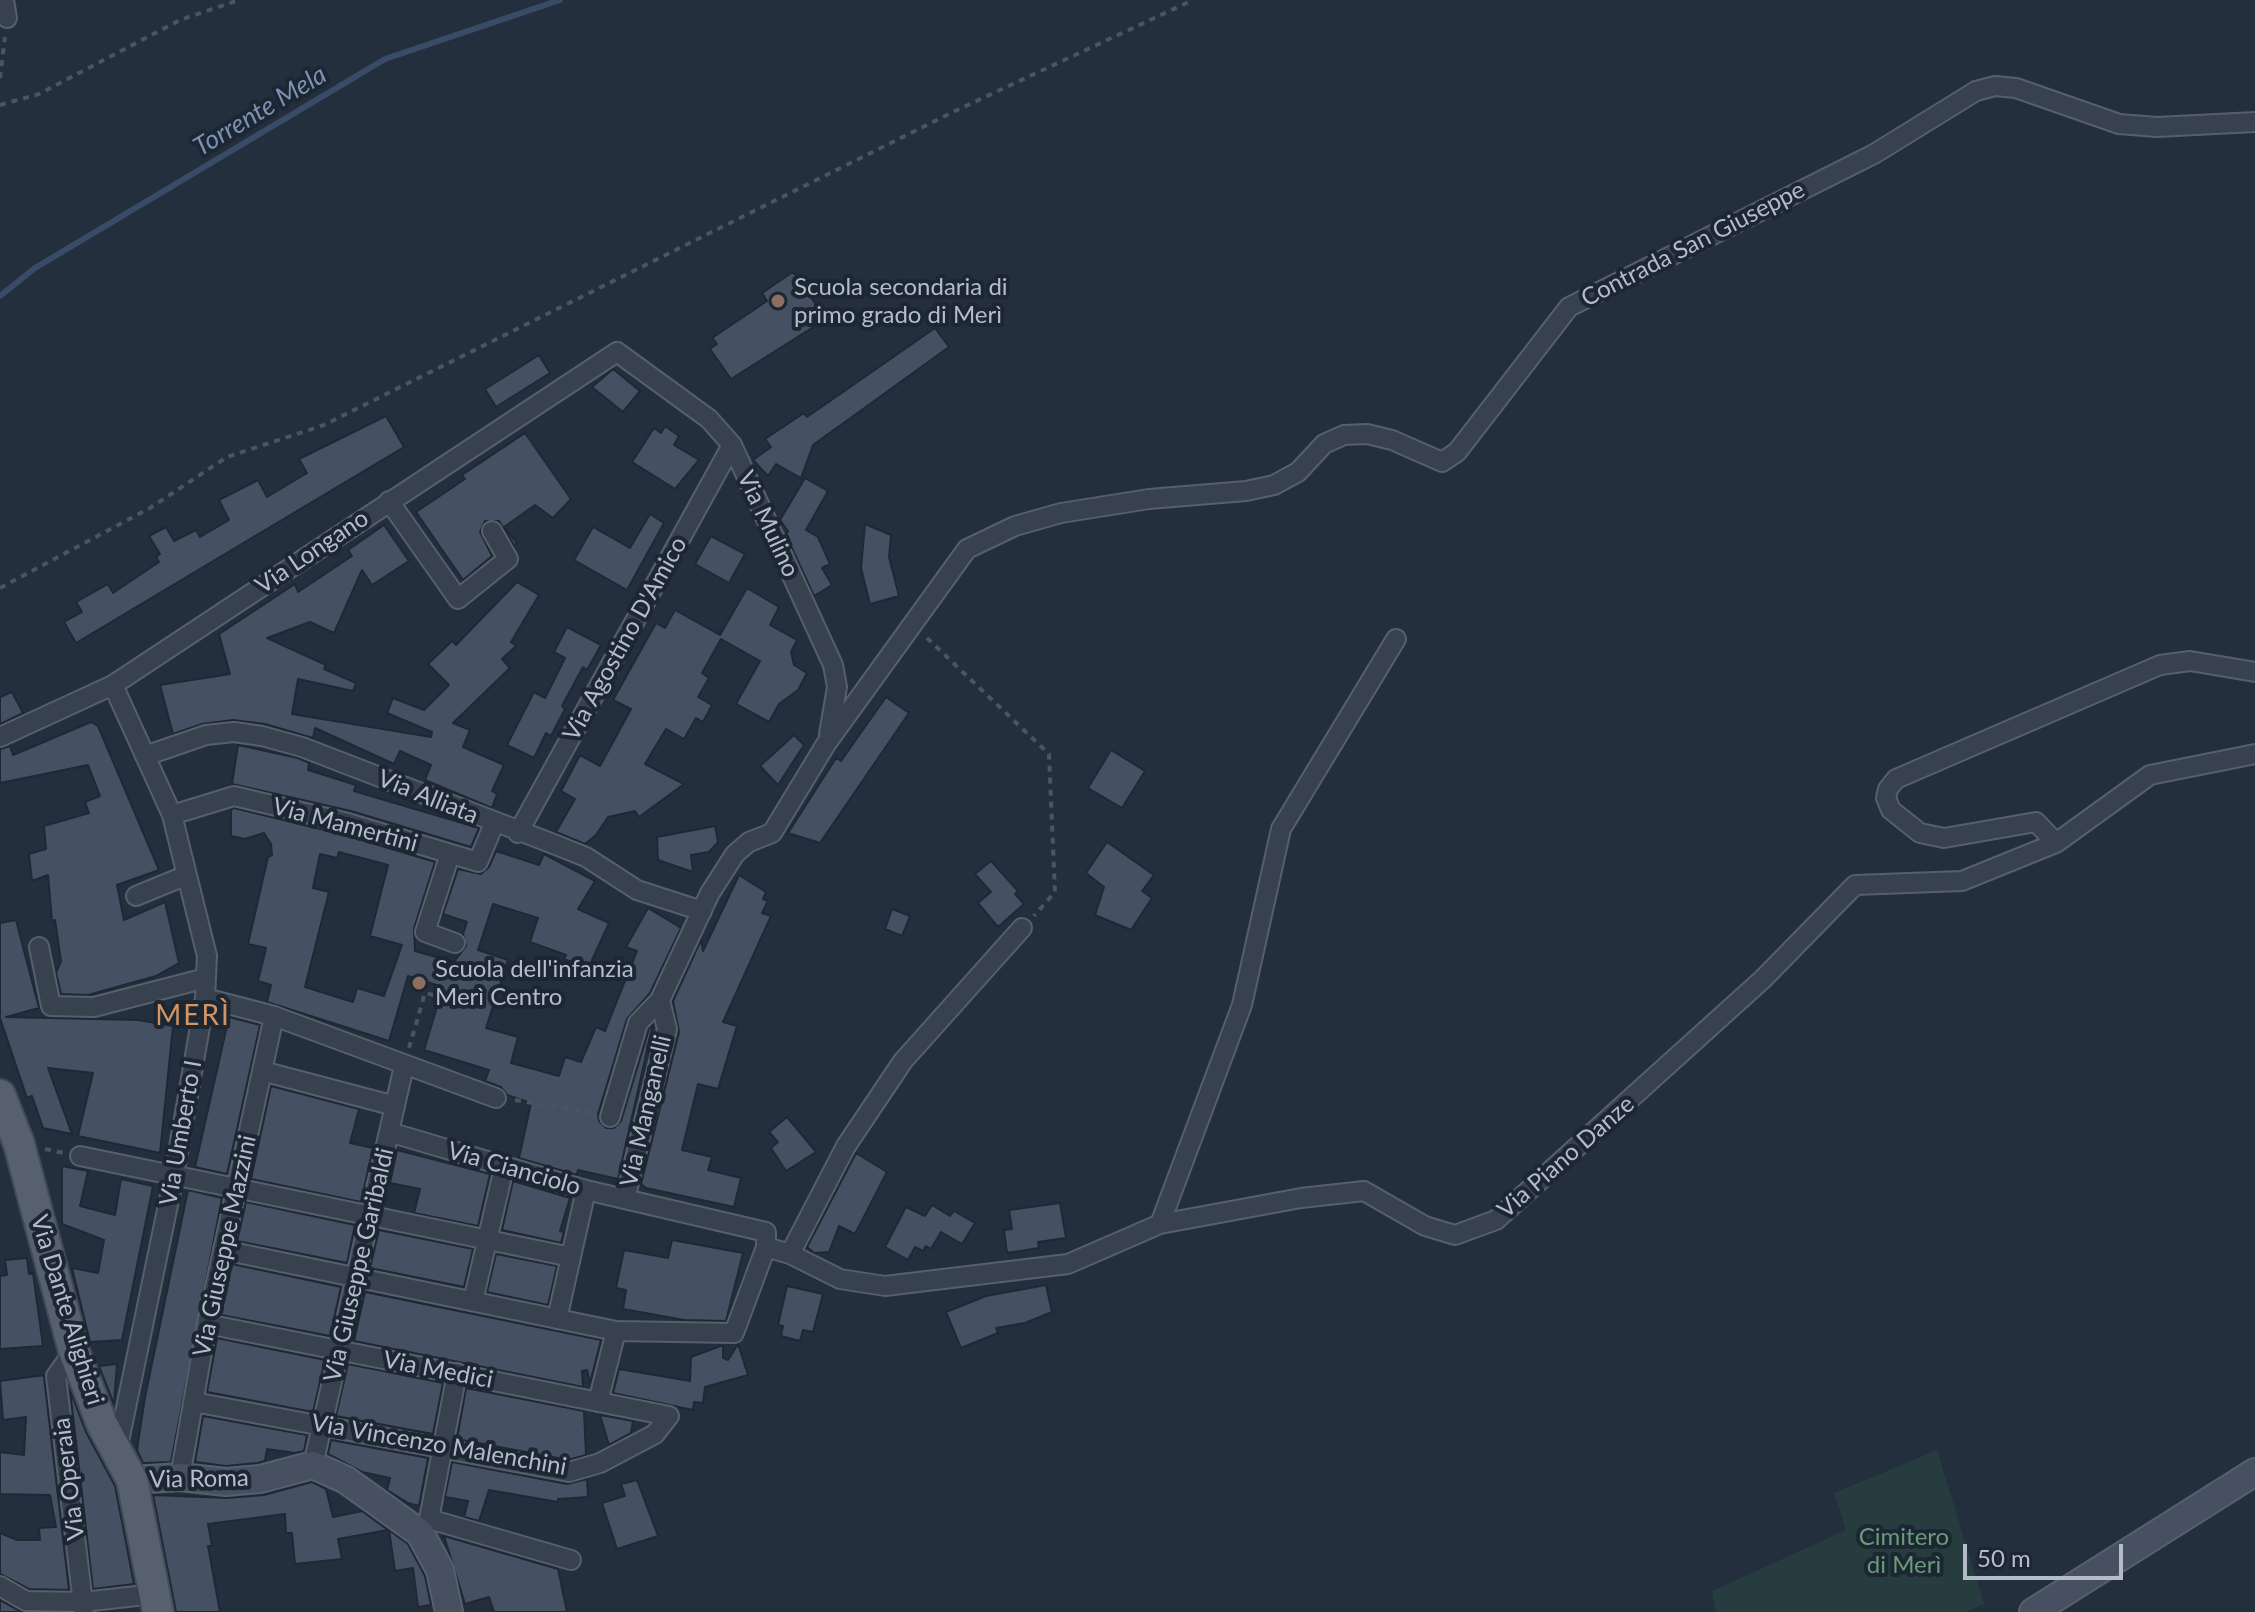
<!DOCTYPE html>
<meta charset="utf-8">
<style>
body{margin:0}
#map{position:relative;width:2255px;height:1612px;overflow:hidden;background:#242f3e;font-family:Lato,sans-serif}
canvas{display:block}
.scale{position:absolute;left:1963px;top:1544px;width:160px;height:36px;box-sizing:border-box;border:4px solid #b4bcc9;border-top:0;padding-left:10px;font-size:24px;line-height:28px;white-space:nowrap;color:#b4bcc9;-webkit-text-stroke:6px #1d2633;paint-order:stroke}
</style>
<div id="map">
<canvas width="2255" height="1612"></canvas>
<div class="scale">50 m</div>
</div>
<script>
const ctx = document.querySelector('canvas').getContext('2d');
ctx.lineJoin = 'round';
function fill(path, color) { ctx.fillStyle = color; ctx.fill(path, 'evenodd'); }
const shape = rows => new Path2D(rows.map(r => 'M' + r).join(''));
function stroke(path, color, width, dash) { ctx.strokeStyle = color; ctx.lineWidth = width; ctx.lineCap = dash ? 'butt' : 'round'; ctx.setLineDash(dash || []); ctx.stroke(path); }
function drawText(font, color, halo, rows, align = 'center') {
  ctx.font = font + ' Lato,sans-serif'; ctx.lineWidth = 8; ctx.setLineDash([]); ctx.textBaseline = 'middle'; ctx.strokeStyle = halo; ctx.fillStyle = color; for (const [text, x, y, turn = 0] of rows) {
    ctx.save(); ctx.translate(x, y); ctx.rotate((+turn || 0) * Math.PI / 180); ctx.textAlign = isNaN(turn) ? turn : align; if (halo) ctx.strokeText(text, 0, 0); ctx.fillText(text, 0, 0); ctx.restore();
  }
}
fill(shape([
 [1937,1450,1984,1604,1965,1612,1716,1612,1712,1591,1846,1530,1834,1493]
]), '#263c3f');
stroke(shape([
 [0,296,35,268,385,59,560,0]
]), '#394c67', 6);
const building = shape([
 [793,272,826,319,731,379,710,349,717,344,712,338,767,301,762,293,793,272],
 [935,328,949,347,813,445,801,478,776,464,768,476,753,460,771,447,765,439,804,413,807,417,935,328],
 [539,355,550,373,496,407,485,389,539,355],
 [613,369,640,391,623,412,592,387,613,369],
 [386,416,404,447,76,643,64,622,82,612,76,602,108,584,113,593,159,562,156,557,160,554,149,536,166,527,174,541,196,530,200,537,229,520,219,500,258,480,267,497,307,473,299,459,386,416],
 [665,426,679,436,674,445,699,460,675,489,632,462,654,428,661,433,665,426],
 [525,433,571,499,553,518,535,505,504,527,517,543,514,545,499,521,485,521,480,532,492,556,463,580,416,512,465,479,462,475,525,433],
 [805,478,828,491,806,530,818,537,830,564,822,568,832,585,814,596,786,535,788,531,780,520,805,478],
 [650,514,664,523,627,590,574,560,593,527,630,548,650,514],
 [865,524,891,535,889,557,899,596,870,604,861,568,865,524],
 [384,525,409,561,372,585,362,570,334,633,310,622,267,638,326,665,324,669,356,683,353,691,298,679,292,714,431,737,432,732,387,713,393,698,424,710,449,685,428,664,452,641,456,645,517,582,539,595,511,642,516,646,502,659,510,668,453,723,470,730,463,747,504,765,492,791,497,794,492,808,425,780,431,765,400,751,394,764,315,728,313,738,265,724,233,720,202,724,173,734,160,685,230,674,219,634,295,584,298,592,352,556,348,550,384,525],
 [711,536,745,554,729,583,695,564,711,536],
 [747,588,779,607,770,625,797,640,791,652,794,665,807,673,798,690,779,704,769,722,736,704,760,661,721,639,702,673,709,678,698,697,712,705,703,722,696,718,684,739,666,729,645,764,684,784,639,817,635,811,608,817,596,835,585,844,556,832,575,799,561,791,580,755,600,766,631,709,613,700,656,623,665,628,675,610,720,635,747,588],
 [567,627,601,645,587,670,583,667,562,706,565,709,551,736,546,733,534,758,507,745,534,692,545,698,565,658,554,652,567,627],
 [12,692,23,713,0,724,0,697,12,692],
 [886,697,909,713,820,843,788,833,836,758,841,761,886,697],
 [91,722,98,726,159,870,117,885,124,920,165,902,179,963,156,976,88,995,61,994,56,973,61,961,55,920,52,921,48,875,32,881,29,854,46,849,44,826,89,813,85,802,100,796,88,765,0,783,0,749,10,746,13,755,91,722],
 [794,735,804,745,778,785,760,766,794,735],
 [238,745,298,758,309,763,308,770,356,785,354,791,479,828,471,847,351,811,232,784,238,745],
 [1111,750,1145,771,1122,808,1088,788,1111,750],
 [234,808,345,835,435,862,414,928,415,951,454,962,466,946,463,934,467,922,443,914,458,869,481,874,489,867,496,851,539,865,544,854,595,881,578,909,609,923,588,969,564,959,566,955,530,942,538,918,493,904,478,950,508,960,486,1028,518,1037,511,1063,559,1076,565,1057,581,1062,596,1027,605,1031,637,951,626,947,648,908,681,928,650,993,627,1019,598,1114,599,1121,606,1128,614,1128,621,1121,649,1029,653,1024,618,1179,578,1170,577,1175,519,1158,531,1103,507,1095,501,1087,485,1081,489,1070,424,1050,443,987,408,976,389,1041,267,1002,271,985,258,981,266,948,248,944,268,857,272,855,271,844,264,833,245,839,231,836,231,810,234,808],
 [339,852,388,865,370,936,402,945,384,996,357,988,353,1002,305,987,329,892,313,888,320,854,337,858,339,852],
 [715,826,718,842,709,852,691,855,693,872,658,860,657,837,715,826],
 [1107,842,1154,875,1142,891,1152,898,1131,930,1095,915,1104,887,1086,873,1107,842],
 [991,861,1018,891,1015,894,1024,904,998,927,978,903,991,892,975,874,991,861],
 [739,875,766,892,763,899,768,901,762,913,771,916,723,1022,737,1026,718,1089,698,1084,682,1150,712,1157,708,1170,741,1178,734,1207,646,1188,641,1184,679,1032,673,1001,701,940,703,951,739,875],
 [892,909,910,916,902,936,885,929,892,909],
 [16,920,39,1008,6,1017,138,1020,173,1026,160,1153,78,1136,93,1073,48,1068,72,1134,43,1128,32,1096,27,1098,0,1018,0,923,16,920],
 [229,1017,260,1025,227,1174,195,1167,229,1017],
 [271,1086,359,1109,350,1143,373,1148,361,1202,251,1179,271,1086],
 [787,1117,816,1152,786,1171,771,1148,778,1142,769,1132,787,1117],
 [397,1150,490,1174,478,1226,414,1213,420,1189,390,1183,397,1150],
 [856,1153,887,1172,855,1234,839,1226,829,1252,814,1253,807,1247,856,1153],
 [62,1166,88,1171,80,1206,115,1215,121,1179,153,1186,122,1340,90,1342,72,1268,98,1273,104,1240,62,1224,62,1166],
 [513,1181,570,1198,560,1231,564,1232,561,1243,502,1230,513,1181],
 [188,1190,222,1198,171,1462,143,1463,137,1450,145,1397,188,1190],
 [246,1202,355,1225,347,1263,237,1241,246,1202],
 [1060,1203,1066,1238,1038,1242,1039,1248,1007,1253,1004,1230,1012,1229,1009,1210,1060,1203],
 [932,1205,950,1216,954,1211,975,1223,962,1244,941,1232,931,1249,926,1246,923,1251,915,1247,908,1260,885,1247,906,1207,925,1216,932,1205],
 [379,1230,473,1249,464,1287,370,1268,379,1230],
 [672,1240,743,1253,726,1321,684,1320,623,1309,626,1290,616,1288,624,1250,668,1258,672,1240],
 [496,1254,557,1266,548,1305,487,1292,496,1254],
 [27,1258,29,1274,33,1273,43,1346,0,1349,0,1276,7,1275,5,1260,27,1258],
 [232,1264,341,1287,330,1336,221,1315,232,1264],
 [1046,1285,1052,1312,1025,1323,996,1328,998,1333,961,1348,946,1312,986,1296,1046,1285],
 [787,1286,823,1294,813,1332,803,1330,800,1341,781,1336,783,1326,778,1325,787,1286],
 [365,1292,601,1340,590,1383,587,1370,582,1371,583,1387,354,1341,365,1292],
 [217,1338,325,1360,313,1412,207,1392,217,1338],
 [738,1344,748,1375,705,1387,703,1403,694,1402,693,1410,613,1393,619,1369,690,1381,691,1357,723,1345,723,1358,728,1360,738,1344],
 [117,1364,115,1389,114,1404,99,1366,117,1364],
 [348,1364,443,1383,433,1434,336,1416,348,1364],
 [45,1375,44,1377,69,1590,29,1589,0,1574,0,1533,17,1540,40,1540,39,1528,56,1527,50,1495,0,1494,0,1452,24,1455,26,1417,3,1420,0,1381,45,1375],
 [466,1388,584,1411,586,1455,568,1460,457,1439,466,1388],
 [70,1390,86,1432,115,1486,134,1584,93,1589,70,1390],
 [600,1415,633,1421,631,1433,609,1445,600,1415],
 [203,1416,307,1435,304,1451,295,1453,267,1449,265,1461,257,1463,226,1466,195,1462,203,1416],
 [331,1440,428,1458,419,1506,408,1503,387,1490,390,1478,362,1472,328,1454,331,1440],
 [452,1462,567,1484,587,1479,588,1497,558,1499,558,1502,489,1490,479,1521,464,1517,468,1501,445,1497,452,1462],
 [637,1480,658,1536,617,1549,602,1503,625,1496,621,1484,637,1480],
 [312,1482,326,1489,333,1517,362,1511,388,1530,338,1539,342,1559,295,1564,292,1533,286,1533,285,1514,208,1524,212,1546,208,1546,220,1612,176,1612,153,1495,227,1498,264,1495,312,1482],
 [389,1530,408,1544,425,1576,431,1605,418,1607,413,1568,395,1571,389,1530],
 [444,1536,558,1569,567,1612,494,1612,489,1597,465,1604,444,1536],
 [0,1600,20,1611,22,1612,0,1612,0,1600]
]);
fill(building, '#455162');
stroke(building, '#1f2835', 2);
const street = shape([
 [4,0,7,18],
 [389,501,458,599,508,559,492,531],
 [113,685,172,815,207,956,205,998,174,1176,117,1451],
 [0,737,113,685,617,352,709,419,732,445,833,665,837,687,829,734],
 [145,756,206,735,234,732,262,736,302,747,556,845,586,857,637,890,702,911],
 [172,815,234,796,348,823,478,862,494,824],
 [518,833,732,445],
 [2056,843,2036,822,1944,838,1920,833,1891,810,1886,798,1888,789,1896,779,2160,665,2190,661,2255,672],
 [450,854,425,932,455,943],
 [136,896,187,875],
 [39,947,51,1006,94,1007,206,978],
 [205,998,274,1016,496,1098],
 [262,1071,395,1106],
 [610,1117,638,1023,660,1000],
 [389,1132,586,1190,766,1232,766,1247],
 [80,1156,571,1257],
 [625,1199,667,1029,660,1000,710,893,735,854,749,842,772,833,826,744,967,549,1015,526,1061,513,1149,499,1246,491,1274,485,1298,472,1324,444,1344,435,1367,434,1392,440,1442,462,1457,452,1569,307,1874,154,1976,91,1995,86,2016,88,2119,124,2157,127,2255,122],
 [1160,1224,1242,1005,1281,829,1396,639],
 [223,1250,616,1331,734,1333,766,1247,790,1254,840,1279,885,1286,1068,1264,1160,1224,1301,1198,1364,1191,1425,1226,1455,1235,1496,1220,1763,979,1855,885,1962,881,2056,843,2150,775,2255,754],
 [790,1254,846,1146,903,1061,1022,928],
 [473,1301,504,1168],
 [557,1319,586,1190],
 [74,1351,56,1376,84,1612],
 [194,1402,569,1472,600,1463,655,1434,669,1416,207,1324],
 [598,1402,616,1331],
 [313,1465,404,1066],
 [180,1477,207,1324,274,1016],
 [429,1519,571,1560],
 [420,1533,429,1519,457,1373],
 [0,1586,26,1601,83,1602,154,1594]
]);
const secondary = shape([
 [132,1480,180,1477,226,1482,260,1479,313,1465,346,1480,420,1533,440,1570,449,1612],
 [2033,1612,2255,1472]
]);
const primary = shape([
 [0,1095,19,1144,74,1351,102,1424,132,1480,158,1612]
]);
stroke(street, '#565f6c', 22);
stroke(secondary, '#565f6c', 30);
stroke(primary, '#414a57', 34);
stroke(shape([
 [0,78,5,37],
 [0,105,39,94,180,20,239,0],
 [0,588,150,508,227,457,324,425,955,111,1193,0],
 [927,638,1049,754,1055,892,1034,916],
 [409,1048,425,993,438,996,442,987],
 [515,1100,593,1113],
 [45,1149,64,1153]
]), '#44595c', 4, [6, 6]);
stroke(street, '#38414e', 18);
stroke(secondary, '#465061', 26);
stroke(primary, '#56606e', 30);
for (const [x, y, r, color] of [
 [778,301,8,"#8d6e63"],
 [419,983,8,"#8d6e63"]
]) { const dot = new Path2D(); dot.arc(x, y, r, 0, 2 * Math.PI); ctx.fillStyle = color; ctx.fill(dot); stroke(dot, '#1d2633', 3); }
drawText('24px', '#b4bcc9', '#1d2633', [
 ["Contrada San Giuseppe",1693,244,-27],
 ["Via Mulino",768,524,65],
 ["Via Longano",312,552,-34],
 ["Via Agostino D'Amico",625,639,-61],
 ["Via Alliata",428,797,22],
 ["Via Mamertini",345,825,15],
 ["Via Manganelli",646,1111,-77],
 ["Via Umberto I",181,1133,-80],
 ["Via Piano Danze",1566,1157,-41],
 ["Via Cianciolo",514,1169,16],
 ["Via Giuseppe Mazzini",225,1246,-78],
 ["Via Giuseppe Garibaldi",359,1265,-77],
 ["Via Dante Alighieri",67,1310,73],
 ["Via Medici",438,1370,11],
 ["Via Vincenzo Malenchini",439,1445,10],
 ["Via Operaia",69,1479,-97],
 ["Via Roma",199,1479,-1]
]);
drawText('24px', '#b4bcc9', '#1d2633', [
 ["Scuola secondaria di",794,287],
 ["primo grado di Merì",794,315],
 ["Scuola dell'infanzia",435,969],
 ["Merì Centro",435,997]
], 'left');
drawText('24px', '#6b9a76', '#1d2633', [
 ["Cimitero",1904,1537],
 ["di Merì",1904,1565]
]);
drawText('italic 26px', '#7c92b1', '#1d2633', [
 ["Torrente Mela",260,111,-31]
]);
ctx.letterSpacing = '2px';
drawText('28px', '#d59563', '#1d2633', [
 ["MERÌ",193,1016]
]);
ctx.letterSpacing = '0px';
</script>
